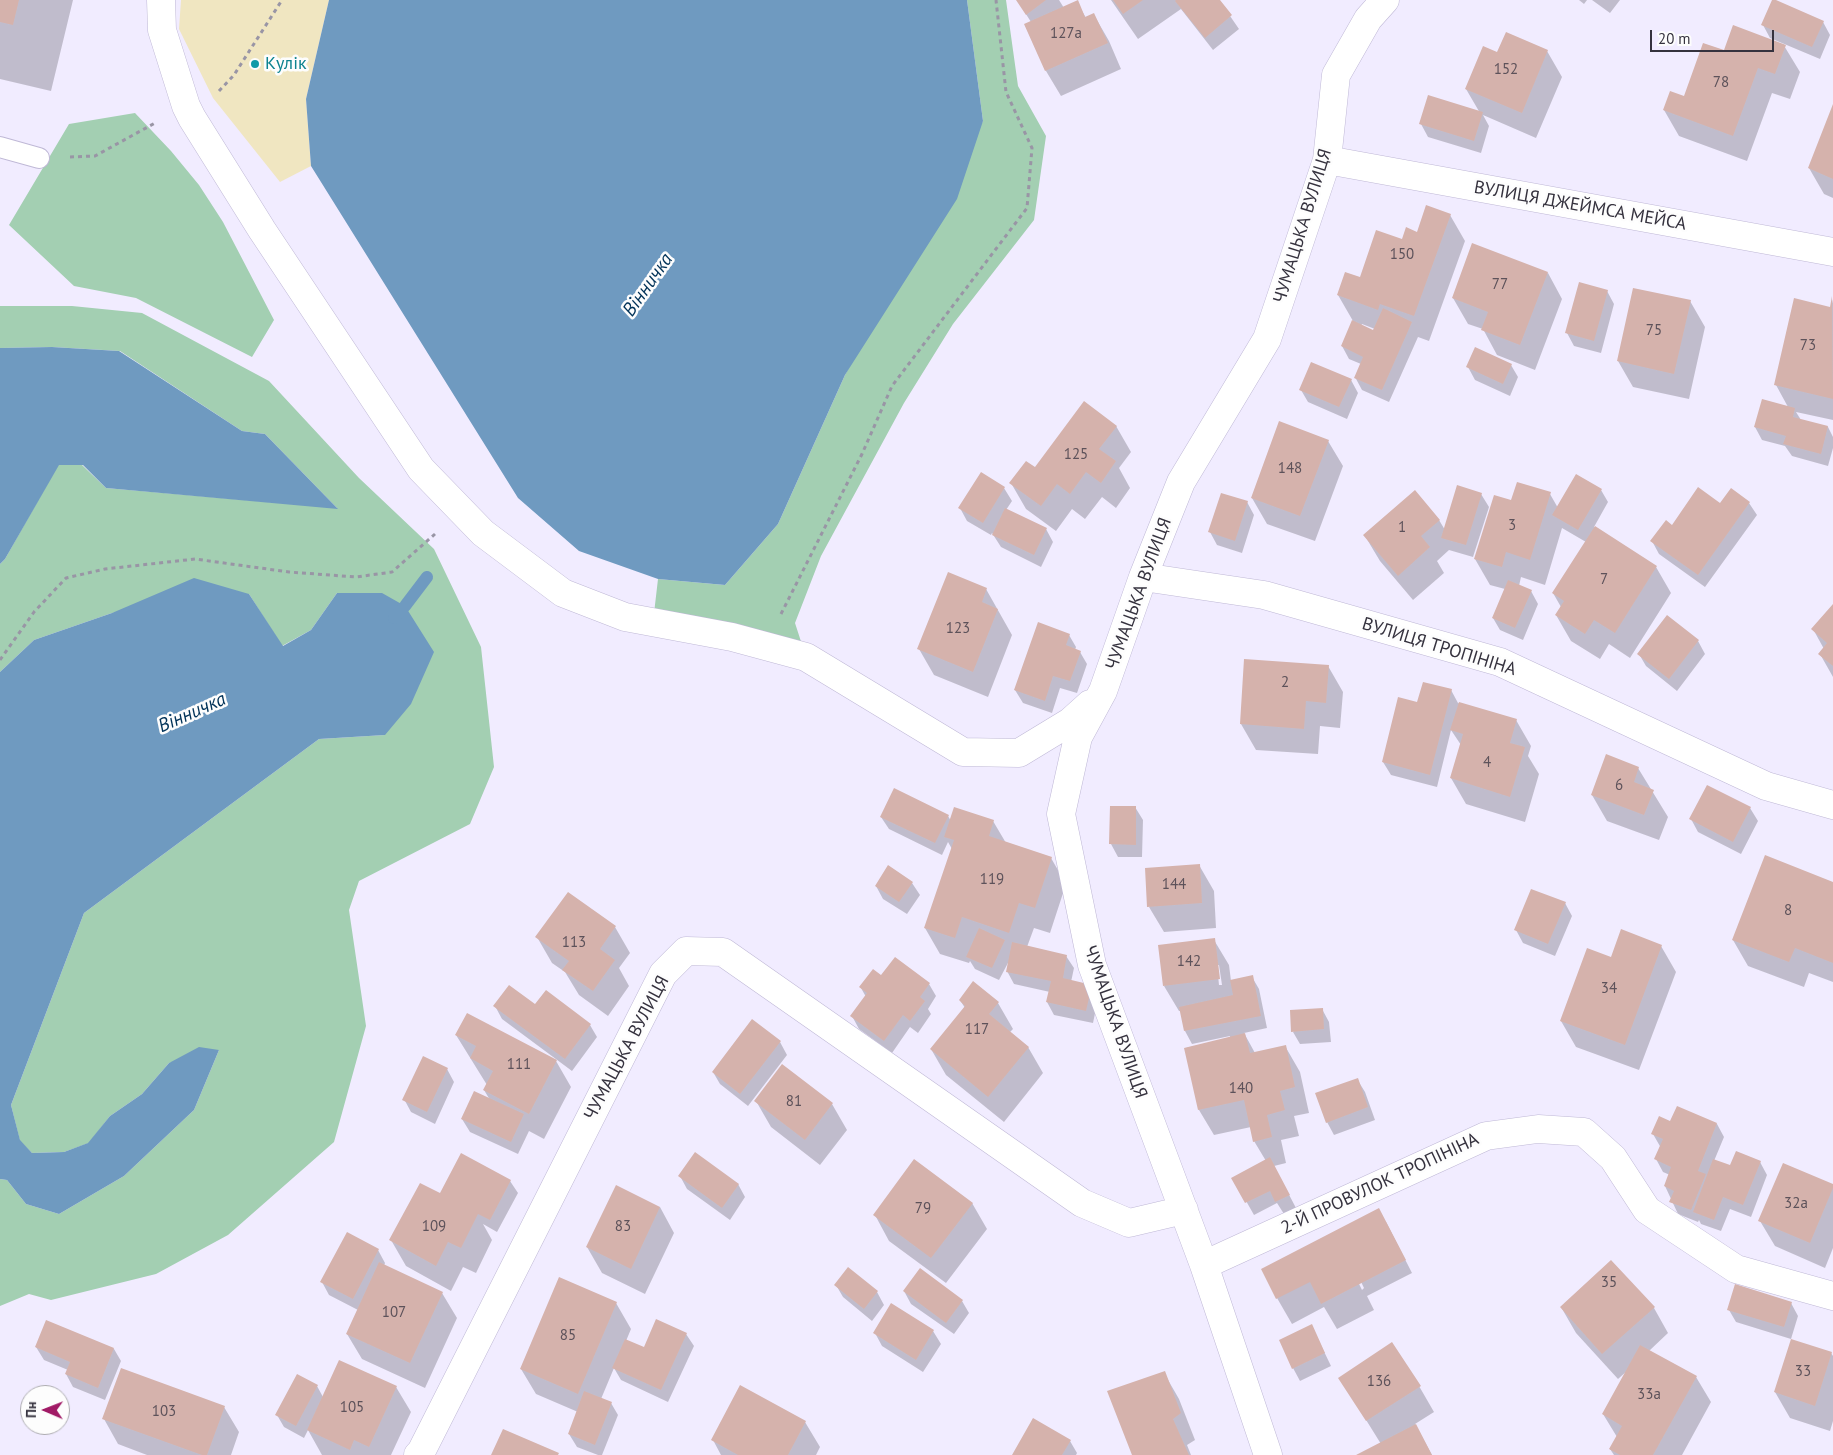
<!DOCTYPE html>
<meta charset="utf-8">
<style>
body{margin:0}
#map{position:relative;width:1833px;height:1455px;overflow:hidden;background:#f1ecff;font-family:"PT Sans",sans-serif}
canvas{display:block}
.north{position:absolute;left:20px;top:1385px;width:50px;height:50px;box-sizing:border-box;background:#fdfdfd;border:1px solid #adacb1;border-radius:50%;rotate:271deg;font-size:14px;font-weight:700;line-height:20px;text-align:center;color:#35323e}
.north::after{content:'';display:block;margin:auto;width:18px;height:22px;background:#a11a66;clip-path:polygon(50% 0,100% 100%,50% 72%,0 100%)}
.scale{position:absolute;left:1650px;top:30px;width:124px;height:22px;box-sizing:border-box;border:2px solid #35323e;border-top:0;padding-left:6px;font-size:15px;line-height:18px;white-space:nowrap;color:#35323e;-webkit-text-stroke:4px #fdfdfd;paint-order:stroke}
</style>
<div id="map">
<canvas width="1833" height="1455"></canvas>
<div class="north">Пн</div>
<div class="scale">20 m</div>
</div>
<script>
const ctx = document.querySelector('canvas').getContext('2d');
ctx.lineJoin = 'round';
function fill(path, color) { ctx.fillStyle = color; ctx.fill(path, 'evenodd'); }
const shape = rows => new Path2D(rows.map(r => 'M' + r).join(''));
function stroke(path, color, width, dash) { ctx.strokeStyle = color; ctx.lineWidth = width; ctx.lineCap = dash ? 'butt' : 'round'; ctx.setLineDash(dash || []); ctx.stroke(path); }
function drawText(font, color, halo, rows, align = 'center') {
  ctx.font = font + ' "PT Sans",sans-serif'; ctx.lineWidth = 5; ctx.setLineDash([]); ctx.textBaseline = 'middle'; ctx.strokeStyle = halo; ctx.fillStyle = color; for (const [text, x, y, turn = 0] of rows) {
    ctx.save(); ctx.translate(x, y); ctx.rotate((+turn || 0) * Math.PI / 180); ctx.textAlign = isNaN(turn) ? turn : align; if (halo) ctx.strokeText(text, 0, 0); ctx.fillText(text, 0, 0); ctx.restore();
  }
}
fill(shape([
 [967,0,1006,0,1018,86,1046,136,1034,220,953,324,904,403,821,556,795,623,806,657,653,622,658,579,725,585,778,524,845,375,983,121],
 [135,113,171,151,199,185,223,222,274,320,252,357,136,298,74,286,9,225,69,124],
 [0,306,72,306,142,313,269,381,359,478,434,549,481,647,494,767,470,824,359,881,349,910,366,1026,334,1142,228,1235,156,1274,51,1300,29,1294,0,1306,0,1179,7,1180,26,1204,59,1214,124,1176,194,1110,219,1050,169,1063,142,1094,110,1116,89,1143,64,1152,32,1153,20,1141,11,1105,84,913,319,739,385,735,337,593,311,630,282,646,249,594,112,613,34,640,0,672,0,564,5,559,58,465,82,465,106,488,337,508,265,434,242,431,120,351,52,347,0,348]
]), '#a3cfb2');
fill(shape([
 [181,0,329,0,306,99,311,166,280,182,213,98,179,29]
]), '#f0e6c1');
fill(shape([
 [329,0,967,0,983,121,957,199,845,375,778,524,725,585,658,579,579,551,518,498,311,166,306,99],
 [52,347,119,351,242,431,265,434,338,509,106,488,83,465,59,465,5,559,0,564,0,348],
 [194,578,249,594,283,646,311,630,337,593,382,593,405,606,434,652,411,704,385,735,319,739,84,913,11,1105,20,1140,32,1153,64,1152,88,1143,110,1116,142,1094,169,1063,199,1047,219,1050,194,1110,124,1176,59,1214,26,1204,7,1180,0,1179,0,672,34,640,112,613]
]), '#6f9ac0');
fill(shape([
 [0,0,73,0,51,91,0,79],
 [1017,0,1059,0,1064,8,1077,2,1086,18,1094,15,1109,41,1121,69,1061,96,1046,71,1025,25,1031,22],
 [1111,0,1219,0,1239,29,1213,50,1181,9,1138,39],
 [1579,0,1587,0,1584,4],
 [1592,0,1620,0,1610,13],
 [1823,22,1830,35,1820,59,1770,38,1763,25],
 [1783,44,1800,72,1790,99,1772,93,1747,161,1679,136,1664,110,1685,98,1725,52,1783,45],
 [1547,51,1562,77,1536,138,1483,115,1489,126,1481,153,1428,137,1421,124,1480,113,1466,89,1498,53],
 [1833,107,1833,198,1824,194,1809,168],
 [1450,215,1465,241,1429,341,1418,337,1389,402,1362,390,1355,377,1361,364,1349,359,1342,346,1353,321,1338,295,1417,233],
 [1362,324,1375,329,1374,331,1361,326],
 [1548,273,1562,299,1535,370,1497,355,1483,329,1468,324,1453,298],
 [1607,291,1614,304,1601,353,1574,346,1567,333],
 [1833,299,1833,420,1796,412,1801,420,1828,427,1833,437,1833,448,1828,466,1792,456,1785,446,1762,440,1755,427,1788,407,1776,385,1831,308],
 [1690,301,1705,327,1689,399,1633,387,1618,361],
 [1511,365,1518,377,1510,396,1475,380,1468,367],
 [1351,380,1358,393,1347,419,1308,402,1301,390],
 [1116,426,1131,452,1119,468,1130,488,1116,508,1102,497,1085,519,1072,509,1056,531,1026,509,1011,483],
 [1328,441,1343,466,1315,541,1267,524,1252,498],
 [981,474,1004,488,1012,501,1006,510,1046,529,1053,542,1041,567,1001,547,992,533,991,535,967,521,960,508],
 [1601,490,1608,502,1594,527,1656,567,1671,593,1630,658,1609,644,1600,659,1571,641,1556,615,1561,607,1553,593,1586,542,1562,528,1545,585,1521,577,1519,586,1531,591,1538,604,1523,640,1500,630,1493,618,1505,589,1490,585,1475,559,1512,502,1550,494,1558,508],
 [1481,494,1489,507,1473,557,1449,550,1437,561,1444,573,1413,600,1380,561,1365,536,1439,520,1445,530],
 [1247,502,1254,515,1242,553,1217,545,1210,532],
 [1749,503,1757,515,1705,587,1659,554,1652,541,1672,526,1720,505],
 [986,589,1012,635,988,697,934,675,919,649],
 [1833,606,1833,677,1820,654,1824,649,1813,629],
 [1668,617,1698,641,1705,654,1677,691,1646,666,1639,654],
 [1069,635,1076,647,1075,650,1080,652,1087,664,1077,693,1060,688,1052,713,1023,703,1015,690],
 [1245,661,1328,666,1343,692,1340,728,1320,726,1318,754,1256,750,1241,724],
 [1451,690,1458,703,1516,720,1531,746,1528,756,1539,774,1525,822,1466,804,1451,778,1461,745,1451,730,1437,787,1391,775,1383,762,1418,704],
 [1638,768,1668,817,1659,840,1607,821,1592,795],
 [1111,807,1135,807,1143,820,1142,857,1118,857,1111,844],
 [1750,808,1758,821,1741,854,1698,832,1691,819],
 [948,816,951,821,993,821,1006,843,1051,858,1066,884,1050,933,1034,928,1027,947,1066,956,1074,968,1071,982,1098,999,1093,1023,1054,1015,1047,1002,1050,992,1014,984,1007,971,1009,961,999,980,975,969,970,961,969,963,940,954,925,928,952,849,948,842,942,855,889,829,881,817],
 [1199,865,1214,891,1216,928,1164,932,1149,907],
 [912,883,920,895,907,914,883,899,876,886],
 [1833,883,1833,982,1809,973,1804,987,1748,966,1733,940],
 [1565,903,1572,916,1555,956,1523,943,1516,930],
 [615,927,630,953,619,968,629,986,608,1016,579,995,565,972,552,963,537,937],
 [1214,940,1229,965,1231,981,1252,977,1259,989,1267,1028,1244,1033,1255,1053,1285,1046,1300,1072,1309,1113,1294,1116,1299,1136,1281,1140,1286,1163,1274,1166,1296,1208,1284,1214,1277,1203,1254,1215,1233,1178,1266,1161,1254,1141,1251,1127,1214,1135,1199,1110,1186,1048,1230,1038,1230,1036,1192,1044,1185,1031,1181,1011,1179,1011,1164,986],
 [1217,965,1219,965,1222,985,1219,985],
 [1661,946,1676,972,1639,1070,1576,1047,1561,1021,1611,958],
 [882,977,929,984,936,996,928,1009,931,1014,918,1033,910,1027,892,1053,859,1029,852,1016,866,997,861,988],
 [960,1000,998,1003,1013,1029,1010,1032,1028,1047,1043,1073,1004,1122,946,1075,931,1049,965,1008],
 [495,1006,590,1025,597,1037,572,1071,502,1019],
 [1322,1009,1329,1022,1331,1042,1300,1044,1293,1032],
 [456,1035,556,1061,571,1087,544,1139,529,1131,518,1154,470,1132,462,1119,490,1100,484,1090,487,1085],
 [780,1042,787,1055,748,1106,720,1084,713,1072],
 [447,1069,454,1082,435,1124,411,1112,404,1099],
 [1357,1079,1365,1092,1375,1120,1334,1135,1327,1122],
 [756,1101,832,1104,847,1130,820,1165,771,1127],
 [1677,1108,1717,1124,1724,1137,1714,1161,1730,1167,1760,1162,1767,1175,1751,1217,1730,1209,1721,1231,1701,1224,1699,1220,1698,1222,1678,1214,1665,1186,1670,1175,1663,1172,1656,1159,1661,1148,1653,1134,1671,1123],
 [680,1176,738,1184,745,1197,730,1220,687,1189],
 [510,1181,518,1193,497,1232,483,1224,492,1240,476,1273,463,1267,451,1291,406,1266,391,1240,443,1196],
 [1833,1186,1833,1248,1825,1268,1775,1246,1760,1221],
 [972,1203,987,1229,946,1283,889,1241,875,1215],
 [660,1207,674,1233,645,1294,602,1273,587,1247],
 [1386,1222,1412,1273,1367,1296,1374,1310,1337,1329,1324,1307,1292,1324,1277,1298],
 [1346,1257,1349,1257,1364,1288,1362,1290],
 [378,1250,385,1263,384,1266,442,1293,457,1318,425,1388,362,1359,347,1334,358,1310,329,1295,322,1282],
 [836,1285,877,1292,884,1305,872,1321,843,1297],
 [904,1291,962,1301,969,1313,954,1334,911,1304],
 [616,1303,631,1329,626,1341,644,1349,686,1334,694,1346,668,1402,621,1380,614,1368,601,1399,611,1403,618,1415,602,1455,598,1455,577,1447,569,1434,578,1412,536,1394,521,1369],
 [1791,1303,1798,1316,1791,1339,1736,1322,1729,1310],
 [1561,1307,1654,1308,1668,1333,1649,1351,1696,1377,1711,1402,1682,1455,1614,1455,1610,1449,1617,1437,1603,1414,1627,1371,1618,1379,1576,1333],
 [933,1331,941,1344,923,1372,882,1346,875,1333],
 [1318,1339,1331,1366,1300,1381,1293,1368],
 [36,1347,114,1349,121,1361,105,1400,73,1387,66,1374,68,1370,44,1360],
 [1831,1353,1833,1356,1833,1421,1830,1431,1790,1418,1775,1392],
 [1164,1373,1179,1399,1195,1440,1187,1445,1191,1455,1133,1455],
 [1340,1378,1419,1386,1434,1412,1415,1424,1432,1455,1359,1455,1381,1444],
 [317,1386,323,1397,396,1387,411,1412,391,1455,322,1455,308,1430,304,1438,284,1427,277,1415],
 [224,1407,239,1432,231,1455,147,1455,118,1444,104,1419],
 [805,1422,820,1447,816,1455,721,1455,713,1440],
 [1070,1441,1077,1453,1076,1455,1014,1455]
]), '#0003');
stroke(shape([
 [394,618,405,606,427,577]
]), '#6f9ac0', 12);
fill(shape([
 [0,0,19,0,13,25,0,22],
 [1016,0,1046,0,1026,15],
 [1078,0,1085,17,1094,13,1108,43,1045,71,1024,24],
 [1113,0,1143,0,1123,14],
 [1176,0,1220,0,1232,15,1205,38,1175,1],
 [1772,0,1776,0,1824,21,1812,47,1761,25],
 [1733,25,1786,45,1775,74,1758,68,1733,136,1663,110,1670,91,1684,96,1703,43,1724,50],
 [1506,32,1548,50,1522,113,1465,89,1483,46,1497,52],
 [1428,95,1483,112,1474,141,1419,124],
 [1833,104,1833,179,1808,168],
 [1426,205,1451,214,1414,316,1380,304,1378,310,1337,295,1345,272,1360,277,1376,230,1402,239,1406,227,1417,232],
 [1472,243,1548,272,1520,345,1481,330,1488,312,1452,298],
 [1579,282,1608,290,1594,341,1565,333],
 [1633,288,1691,300,1674,374,1617,361],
 [1832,296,1833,399,1774,385,1794,298,1830,307],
 [1383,308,1412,322,1382,390,1354,378,1363,357,1341,346,1352,320,1373,330],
 [1475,347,1512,364,1503,384,1466,367],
 [1311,362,1352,379,1339,407,1299,390],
 [1762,399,1795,408,1793,417,1828,426,1821,454,1783,444,1786,436,1754,427],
 [1084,401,1117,426,1099,449,1116,461,1101,483,1086,472,1070,494,1057,484,1041,506,1009,483,1026,461,1035,467],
 [1279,421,1329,440,1300,516,1251,498],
 [981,472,1005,487,983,523,958,508],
 [1576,474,1602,489,1578,530,1552,515],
 [1517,482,1551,492,1530,560,1506,552,1502,567,1474,559,1494,495,1511,500],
 [1457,485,1482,493,1466,545,1441,538],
 [1698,487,1720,503,1731,488,1750,502,1698,575,1650,541,1666,520,1672,525],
 [1415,490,1440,520,1421,536,1430,547,1398,576,1363,535],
 [1221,493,1248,501,1235,541,1208,532],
 [1005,508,1047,528,1034,555,992,535],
 [1595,526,1657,566,1615,633,1594,620,1585,634,1555,615,1564,601,1552,593],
 [948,572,987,588,982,602,998,609,973,672,917,649],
 [1508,580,1532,590,1515,628,1492,618],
 [1833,604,1833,666,1818,654,1827,643,1811,629],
 [1667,615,1699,640,1669,679,1637,654],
 [1038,622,1070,634,1066,645,1081,651,1070,681,1053,676,1045,701,1014,690],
 [1244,659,1329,665,1326,703,1306,701,1304,729,1240,724],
 [1423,682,1452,689,1430,775,1382,762,1398,697,1417,702],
 [1459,702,1517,719,1510,743,1525,747,1510,797,1450,778,1463,734,1450,730],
 [1606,754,1639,767,1634,782,1654,790,1644,815,1591,795],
 [1707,785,1751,807,1733,842,1689,819],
 [894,788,949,815,935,843,880,817],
 [1110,806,1136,806,1136,845,1109,844],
 [954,807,994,820,989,836,1052,857,1035,908,1019,903,1009,933,962,917,955,938,924,928,954,840,944,837],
 [1765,855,1833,882,1833,963,1795,948,1789,962,1732,940],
 [1200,864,1202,903,1147,907,1145,868],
 [888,865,913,882,899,902,875,886],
 [1531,889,1566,902,1548,944,1514,930],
 [568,892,616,926,600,949,615,960,593,991,562,970,569,961,535,937],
 [979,928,1005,940,992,968,966,957],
 [1621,929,1662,945,1625,1045,1560,1021,1587,948,1611,957],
 [1215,938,1220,979,1163,986,1158,945],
 [1012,942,1067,955,1063,978,1092,985,1086,1011,1046,1002,1051,981,1006,972],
 [895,957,930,983,920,997,925,1001,910,1021,903,1015,884,1041,850,1016,867,993,859,987,873,969,881,975],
 [1253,975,1261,1016,1184,1031,1179,1007,1233,995,1230,980],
 [973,981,999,1002,989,1014,1029,1047,988,1097,930,1049,965,1006,959,1000],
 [509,985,535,1004,546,990,591,1024,565,1059,493,1006],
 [1323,1008,1324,1029,1291,1032,1290,1010],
 [467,1013,557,1060,529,1114,483,1090,493,1071,470,1058,476,1046,455,1035],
 [752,1019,781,1041,740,1094,712,1072],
 [1245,1033,1250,1053,1286,1045,1295,1087,1280,1091,1285,1110,1267,1115,1272,1137,1253,1142,1244,1100,1198,1110,1184,1048],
 [423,1056,448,1068,427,1112,402,1100],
 [782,1064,833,1103,805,1140,754,1101],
 [1358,1078,1368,1107,1326,1123,1315,1093],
 [474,1091,524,1114,511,1142,461,1119],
 [1677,1106,1717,1123,1698,1171,1706,1174,1691,1210,1669,1202,1674,1191,1664,1186,1671,1167,1654,1159,1663,1139,1651,1134,1659,1116,1670,1121],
 [1736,1151,1761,1161,1743,1205,1723,1197,1714,1220,1693,1212,1713,1159,1730,1165],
 [695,1152,739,1184,722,1208,678,1176],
 [461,1153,511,1180,490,1220,478,1214,461,1248,448,1242,436,1266,389,1240,420,1183,440,1193],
 [1270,1157,1290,1195,1275,1202,1270,1191,1245,1203,1231,1178],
 [914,1159,973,1203,931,1258,873,1215],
 [1783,1163,1833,1184,1833,1188,1810,1243,1758,1221],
 [616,1185,660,1207,631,1269,586,1247],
 [1379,1208,1406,1260,1321,1304,1310,1282,1276,1299,1261,1269],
 [347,1232,379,1249,353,1299,320,1282],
 [1611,1260,1655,1307,1602,1354,1560,1307],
 [379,1262,443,1292,410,1363,346,1334],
 [848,1267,878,1291,864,1309,834,1285],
 [920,1268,963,1300,946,1323,903,1291],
 [559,1277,617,1302,578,1394,520,1369],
 [1735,1284,1792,1302,1784,1327,1727,1310],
 [891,1303,934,1330,916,1360,873,1333],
 [656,1319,687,1333,661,1390,612,1368,625,1339,644,1347],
 [46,1320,114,1348,98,1388,65,1374,70,1362,35,1347],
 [1312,1324,1325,1353,1292,1369,1279,1340],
 [1791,1339,1832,1352,1815,1406,1774,1392],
 [1392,1342,1421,1386,1366,1421,1338,1378],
 [1640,1345,1697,1376,1653,1455,1620,1455,1609,1449,1622,1426,1602,1414],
 [339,1360,397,1386,369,1447,354,1440,350,1450,307,1430],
 [121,1368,225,1406,207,1455,202,1455,102,1419],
 [1165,1371,1181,1413,1173,1419,1189,1455,1132,1455,1107,1391],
 [297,1374,318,1385,296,1426,275,1415],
 [740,1385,806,1421,788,1455,738,1455,711,1440],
 [584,1391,612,1402,595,1445,568,1434],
 [1033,1418,1071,1440,1062,1455,1012,1455],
 [1416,1424,1432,1455,1356,1455],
 [503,1429,559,1453,558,1455,491,1455]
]), '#d5b2ac');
const service = shape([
 [0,147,39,158]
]);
const minor = shape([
 [161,0,162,30,186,106,192,118,262,230,421,469,483,533,563,593,625,617,732,637,806,657,963,752,1019,753,1070,722,1090,704],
 [1327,160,1833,252],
 [1143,577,1264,595,1500,662,1766,786,1833,805],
 [1204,1265,1486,1136,1538,1129,1584,1132,1613,1158,1647,1210,1736,1269,1833,1296],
 [418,1455,421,1452,663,974,686,951,723,952,1082,1203,1129,1223,1184,1210],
 [1268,1455,1204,1265,1092,965,1061,814,1078,737,1103,691,1143,577,1181,482,1267,339,1327,160,1336,75,1368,19,1385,0]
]);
stroke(service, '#bfb8d6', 22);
stroke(minor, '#bfb8d6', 29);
stroke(shape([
 [219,91,234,75,282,0],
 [70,157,95,156,155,123],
 [781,614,862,454,892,386,1027,208,1032,148,1006,92,996,0],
 [0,660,34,612,66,578,105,569,195,559,289,572,356,577,392,572,435,534]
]), '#9995a5', 3, [4, 4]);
stroke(service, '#fff', 20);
stroke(minor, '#fff', 28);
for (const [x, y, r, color] of [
 [255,64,5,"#0f9aa8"]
]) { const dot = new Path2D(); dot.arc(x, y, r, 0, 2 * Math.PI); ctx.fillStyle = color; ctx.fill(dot); stroke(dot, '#fdfdfd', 2); }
drawText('15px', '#5d525a', null, [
 ["127а",1066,34],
 ["152",1506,70],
 ["78",1721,83],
 ["150",1402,255],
 ["77",1500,285],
 ["75",1654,331],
 ["73",1808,346],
 ["125",1076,455],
 ["148",1290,469],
 ["3",1512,526],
 ["1",1402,528],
 ["7",1604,580],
 ["123",958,629],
 ["2",1285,683],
 ["4",1487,763],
 ["6",1619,786],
 ["119",992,880],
 ["144",1174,885],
 ["8",1788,911],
 ["113",574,943],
 ["142",1189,962],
 ["34",1609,989],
 ["117",977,1030],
 ["111",519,1065],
 ["140",1241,1089],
 ["81",794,1102],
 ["32а",1796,1204],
 ["79",923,1209],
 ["109",434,1227],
 ["83",623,1227],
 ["35",1609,1283],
 ["107",394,1313],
 ["85",568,1336],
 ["33",1803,1372],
 ["136",1379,1382],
 ["33а",1649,1395],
 ["105",352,1408],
 ["103",164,1412]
]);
drawText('18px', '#0d838f', '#fdfdfd', [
 ["Кулік",265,64]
], 'left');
drawText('18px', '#35323e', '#fdfdfd', [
 ["ВУЛИЦЯ ДЖЕЙМСА МЕЙСА",1580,206,10],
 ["ЧУМАЦЬКА ВУЛИЦЯ",1303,226,-73],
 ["ЧУМАЦЬКА ВУЛИЦЯ",1139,594,-70],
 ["ВУЛИЦЯ ТРОПІНІНА",1439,647,17],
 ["ЧУМАЦЬКА ВУЛИЦЯ",1115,1022,71],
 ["ЧУМАЦЬКА ВУЛИЦЯ",627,1048,-62],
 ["2-Й ПРОВУЛОК ТРОПІНІНА",1380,1184,-25]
]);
drawText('italic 19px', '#003258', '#fdfdfd', [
 ["Вінничка",648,285,-55],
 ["Вінничка",192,713,-24]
]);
</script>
